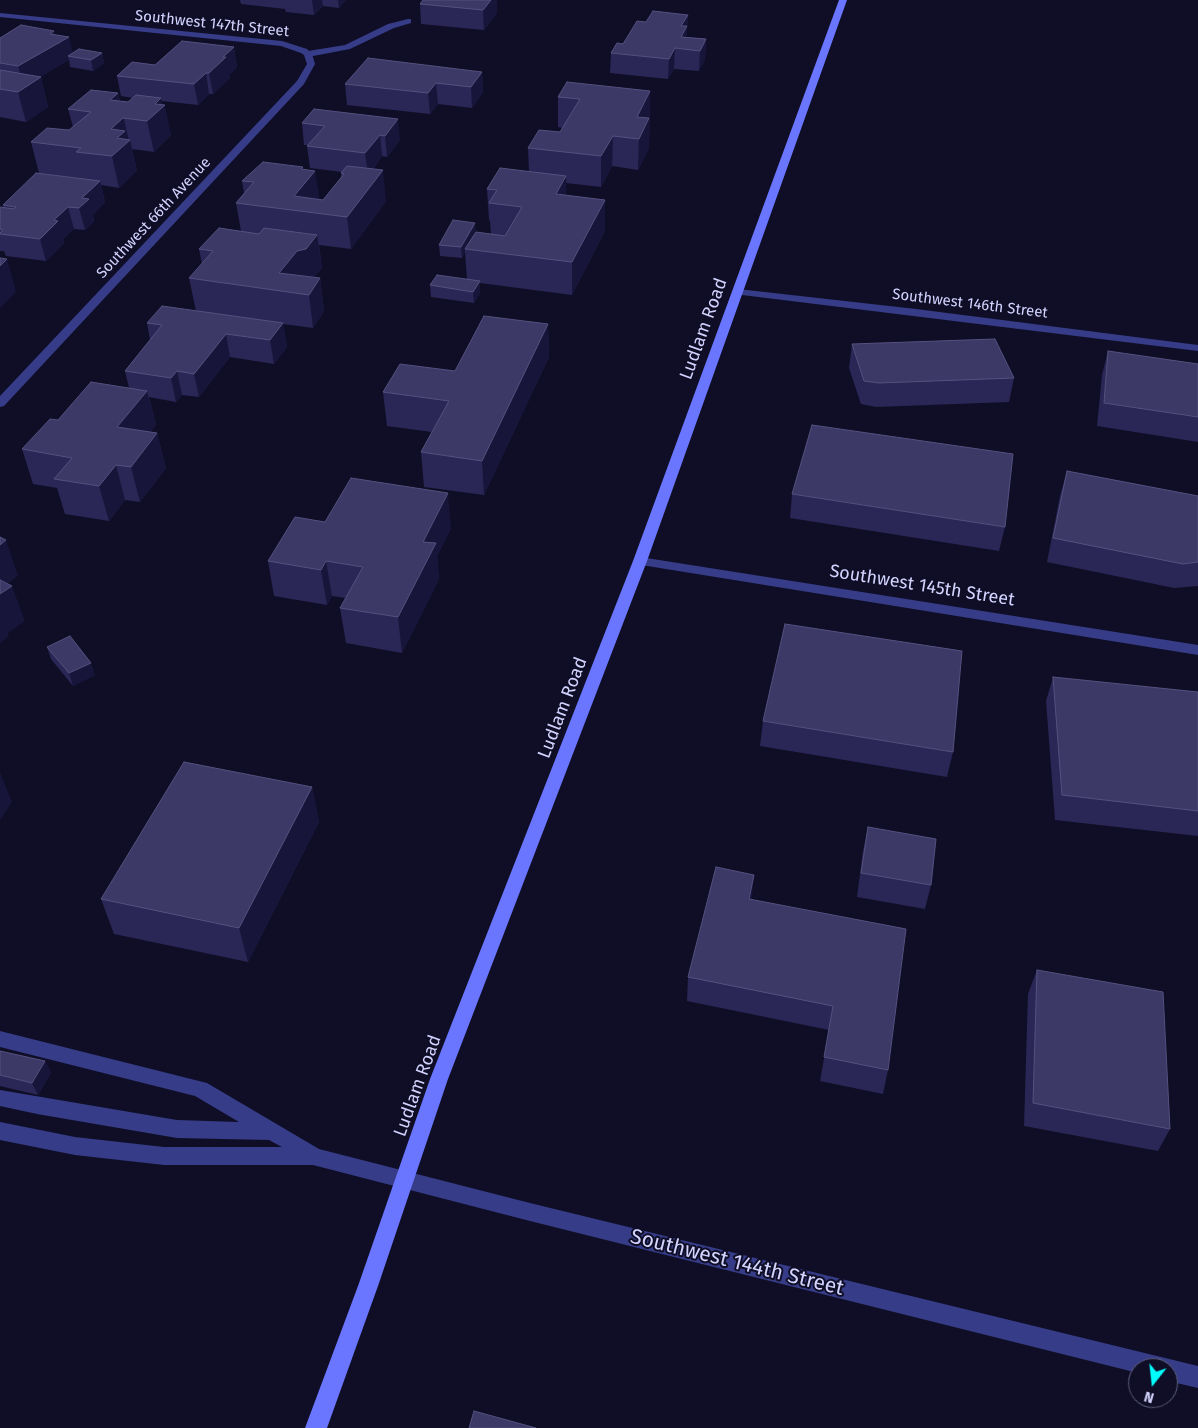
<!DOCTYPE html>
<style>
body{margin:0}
#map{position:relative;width:1198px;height:1428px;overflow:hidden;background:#0f0e26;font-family:"Fira Sans",sans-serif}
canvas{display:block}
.north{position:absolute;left:1128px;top:1358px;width:50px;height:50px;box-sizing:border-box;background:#0f0e26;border:1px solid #5d5d7d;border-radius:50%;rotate:196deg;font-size:14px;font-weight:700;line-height:20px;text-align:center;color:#d3d3ff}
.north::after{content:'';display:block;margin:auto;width:18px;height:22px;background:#00fefd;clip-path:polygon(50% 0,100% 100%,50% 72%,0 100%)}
</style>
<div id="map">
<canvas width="1198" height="1428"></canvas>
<div class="north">N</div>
</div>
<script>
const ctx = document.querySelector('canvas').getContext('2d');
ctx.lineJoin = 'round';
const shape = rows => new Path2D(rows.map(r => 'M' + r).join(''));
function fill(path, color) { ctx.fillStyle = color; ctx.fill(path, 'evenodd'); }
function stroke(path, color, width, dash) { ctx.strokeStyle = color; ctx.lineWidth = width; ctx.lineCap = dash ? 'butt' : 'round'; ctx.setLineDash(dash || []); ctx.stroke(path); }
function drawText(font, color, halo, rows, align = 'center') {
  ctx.font = font + ' "Fira Sans",sans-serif'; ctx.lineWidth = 4; ctx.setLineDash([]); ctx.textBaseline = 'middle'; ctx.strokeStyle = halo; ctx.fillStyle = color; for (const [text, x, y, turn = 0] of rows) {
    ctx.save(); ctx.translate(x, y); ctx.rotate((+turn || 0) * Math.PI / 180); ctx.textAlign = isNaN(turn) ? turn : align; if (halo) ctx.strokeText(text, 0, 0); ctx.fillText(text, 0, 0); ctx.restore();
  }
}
fill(shape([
 [408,19,411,19,411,23,394,28,350,49,308,57,304,54,308,51,345,45,388,24,408,19]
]), '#363c87');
fill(shape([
 [0,13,282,41,307,49,312,54,315,64,304,84,4,406,0,407,0,396,297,81,307,64,304,55,301,53,281,46,0,17,0,13],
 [738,289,916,309,1198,345,1198,351,734,294,733,292,734,290,738,289],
 [640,557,1198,645,1198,655,635,564,633,561,635,558,640,557],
 [0,1031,207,1083,319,1149,530,1203,1198,1366,1198,1388,1168,1381,1168,1368,1138,1368,1138,1373,530,1221,313,1165,164,1165,75,1155,0,1140,0,1122,75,1137,164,1147,282,1147,269,1140,177,1138,37,1114,0,1106,0,1090,177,1120,239,1122,195,1096,0,1047,0,1031]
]), '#363c87');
fill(shape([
 [839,0,847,0,647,561,448,1079,378,1286,327,1428,305,1428,358,1286,430,1079,633,561,839,0]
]), '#6a76ff');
fill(shape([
 [240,0,346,0,339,8,323,6,314,15,286,12,285,9,241,4],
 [423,0,497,0,497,13,484,30,421,24,420,4],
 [688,15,686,37,706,39,705,59,699,71,674,69,668,79,610,73,611,53,623,44,646,22],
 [55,35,73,53,102,53,104,63,93,71,70,67,69,60,40,77,41,77,48,107,26,122,0,117,0,38],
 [234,47,237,67,229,75,230,78,213,94,209,94,198,105,161,101,171,135,154,152,132,149,137,170,119,188,101,185,105,202,93,215,94,221,85,230,74,229,63,239,64,243,46,261,6,256,4,251,0,251,0,207,3,208,3,205,83,179,39,173,31,142,69,130,73,127,68,109,118,93,120,101,128,102,133,98,121,96,117,76,155,65],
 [482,72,483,92,472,108,438,104,430,114,347,105,345,84],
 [650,91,649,148,638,170,612,166,601,187,566,183,566,195,605,200,605,231,572,295,480,283,480,293,474,303,431,297,430,285,467,279,465,252,462,258,440,256,439,245,476,232,491,234,490,221,489,220,487,189,529,172,528,148,560,132,563,128,558,127,558,97],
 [314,109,400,140,387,157,382,156,373,169,386,201,351,249,319,245,322,268,314,277,320,278,324,311,313,328,283,324,287,347,274,364,230,357,199,397,182,395,176,402,149,397,156,425,150,432,157,433,166,468,140,502,125,500,109,521,65,514,57,488,33,484,22,449,58,420,129,388,125,371,150,340,147,323,196,311,189,278,202,264,199,249,241,231,236,203,244,193,242,181,304,169,319,199,323,200,341,178,341,173,342,172,310,168,307,146,309,145,304,145,302,123],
 [548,324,549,357,484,495,424,487,421,452,432,432,387,426,383,392,455,371],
 [852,344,1014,378,1009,402,876,407,861,404,849,368],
 [1108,351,1198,364,1198,442,1097,426,1102,375],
 [1067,471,1198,496,1198,586,1174,588,1047,562,1060,496],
 [792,494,1005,527,999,551,790,518],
 [325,522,451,528,437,556,439,579,402,653,346,643,340,608,346,598,332,596,327,605,274,596,268,561],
 [47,647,95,675,73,686,51,659],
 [1053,677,1198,692,1198,836,1055,820,1046,701],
 [763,721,953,752,947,777,760,746],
 [312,787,319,822,248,962,114,934,101,899],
 [868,827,931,885,925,909,857,897,863,851],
 [751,900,888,1070,883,1094,820,1081,829,1030,687,1001,688,977],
 [1037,970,1170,1129,1158,1151,1024,1126,1028,994],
 [0,1051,45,1061,51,1073,38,1095,0,1086]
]), '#2a2655');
fill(shape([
 [312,0,322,0,323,6,314,15],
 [338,0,346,0,339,8],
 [491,0,497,0,497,13,484,30,483,10],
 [688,15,686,46,680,49,681,26],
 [54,31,58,44,69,37,74,57,68,56,69,60,24,87,18,66,50,34],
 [706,39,705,59,699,71,700,51],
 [234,47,237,67,229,75,230,78,213,94,209,73,223,57],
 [675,48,674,69,668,79,669,59],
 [102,53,104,63,93,71,91,60],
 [482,72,483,92,472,108,471,87],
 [206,73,209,94,198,105,194,84],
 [41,77,48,107,26,122,18,92],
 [436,83,438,104,430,114,428,93],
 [650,91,649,148,638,170,639,139,637,117],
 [118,93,129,141,130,140,137,170,119,188,112,156,110,100],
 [161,98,163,107,165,105,171,135,154,152,147,121,155,104],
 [398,119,400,140,387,157,385,136],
 [380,135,382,156,368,175,365,153],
 [613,136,612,166,601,187,601,156],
 [303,167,306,182,315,171,320,202,294,196,301,169],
 [383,170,386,201,351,249,347,217],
 [566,176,567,207,556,194],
 [100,181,105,202,93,215,94,221,85,230,79,208,82,198],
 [605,200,605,231,572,295,572,262],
 [68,207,74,229,63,239,64,243,46,261,40,239,54,220],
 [475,223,476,234,465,249,465,252,462,258,461,247],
 [317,235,322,268,311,282,279,273,297,251],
 [7,259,16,292,0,308,0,266],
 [320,278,324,311,313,328,309,295],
 [480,281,480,293,474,303,473,292],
 [283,323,287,347,274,364,270,340],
 [548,324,549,357,484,495,482,461],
 [226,334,230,357,199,397,194,374],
 [177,371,182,395,176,402,171,378],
 [147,391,156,425,126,462,117,427],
 [157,433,166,468,140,502,131,467],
 [116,465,125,500,109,521,99,486],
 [448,493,451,528,437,556,439,579,402,653,398,617,423,542],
 [6,540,18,576,0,589,0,545],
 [326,561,332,596,327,605,321,570],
 [12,586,25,621,8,633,9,636,0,643,0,594],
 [91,663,95,675,73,686,69,673],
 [0,772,12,802,0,820],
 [312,787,319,822,248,962,239,928],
 [754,875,752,899,746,924,749,899],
 [45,1061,51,1073,38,1095,32,1083]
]), '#17153a');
const building = shape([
 [423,0,491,0,483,10,420,4,423,0],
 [653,11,688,15,681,26,687,26,681,37,706,39,700,51,675,48,669,59,611,53,617,43,623,44,637,21,646,22,653,11],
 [21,25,54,31,50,34,69,37,18,66,0,63,0,38,21,25],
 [182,41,234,47,223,57,226,57,209,73,206,73,194,84,117,76,132,62,155,65,182,41],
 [79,49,102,53,91,60,68,56,79,49],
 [368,58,482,72,471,87,436,83,428,93,345,84,368,58],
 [0,70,41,77,18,92,0,89,0,70],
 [567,82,650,91,637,117,649,118,639,139,613,136,601,156,528,148,539,130,560,132,580,99,558,97,567,82],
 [91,90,118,93,110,100,128,102,136,95,161,98,155,104,165,105,147,121,123,118,111,129,125,131,117,138,130,140,112,156,76,152,81,148,31,142,47,128,69,130,91,112,68,109,91,90],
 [314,109,398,119,385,136,380,135,365,153,307,146,325,126,302,123,314,109],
 [263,162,303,167,301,169,315,171,294,196,323,200,344,174,341,173,347,166,383,170,347,217,236,203,254,182,242,181,263,162],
 [500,168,566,176,556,194,605,200,572,262,465,249,476,232,505,236,522,207,489,203,497,190,487,189,500,168],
 [36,173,100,181,82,198,89,199,79,208,68,207,54,220,58,221,40,239,0,234,0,233,3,230,0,229,0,207,14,209,16,207,3,205,36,173],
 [453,220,475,223,461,247,439,245,453,220],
 [219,228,259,234,264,228,317,235,306,249,297,251,279,273,320,278,309,295,189,278,213,251,199,249,219,228],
 [0,258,7,259,0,266,0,258],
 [437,275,480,281,473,292,430,285,437,275],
 [162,306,283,323,270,340,226,334,194,374,177,371,171,378,125,371,162,325,147,323,162,306],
 [484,316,548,324,482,461,421,452,449,401,383,392,400,364,455,371,484,316],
 [995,339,1014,378,879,383,864,381,852,344,995,339],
 [1108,351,1198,364,1198,417,1104,403,1108,351],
 [91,382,147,391,117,427,157,433,131,467,116,465,99,486,54,479,72,458,22,449,50,419,58,420,91,382],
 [812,425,1013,454,1005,527,792,494,812,425],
 [1067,471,1198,496,1198,562,1183,564,1053,538,1067,471],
 [351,478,448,493,423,542,436,543,398,617,340,608,363,567,326,561,321,570,268,561,295,517,325,522,351,478],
 [0,537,6,540,0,545,0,537],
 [0,580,12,586,0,594,0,580],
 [785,624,962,651,953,752,763,721,785,624],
 [70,636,91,663,69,673,47,647,70,636],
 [1053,677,1198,692,1198,811,1062,795,1053,677],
 [184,762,312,787,239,928,101,899,184,762],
 [868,827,936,839,931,885,861,873,868,827],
 [716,867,754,875,749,899,906,929,888,1070,824,1057,833,1006,688,977,716,867],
 [1037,970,1163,992,1170,1129,1033,1103,1037,970],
 [0,1051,45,1061,32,1083,0,1075,0,1051],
 [474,1411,536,1428,469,1428,474,1411]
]);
fill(building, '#3c3967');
stroke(building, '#54517f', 1);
drawText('15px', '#d3d3ff', '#0f0e26', [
 ["Southwest 147th Street",212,24,6],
 ["Southwest 66th Avenue",154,218,-47],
 ["Southwest 146th Street",970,304,7]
]);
drawText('18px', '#d3d3ff', '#0f0e26', [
 ["Ludlam Road",704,329,-70],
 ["Southwest 145th Street",922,586,9],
 ["Ludlam Road",563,708,-69],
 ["Ludlam Road",418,1086,-70]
]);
drawText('21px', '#d3d3ff', '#0f0e26', [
 ["Southwest 144th Street",737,1263,14]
]);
</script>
